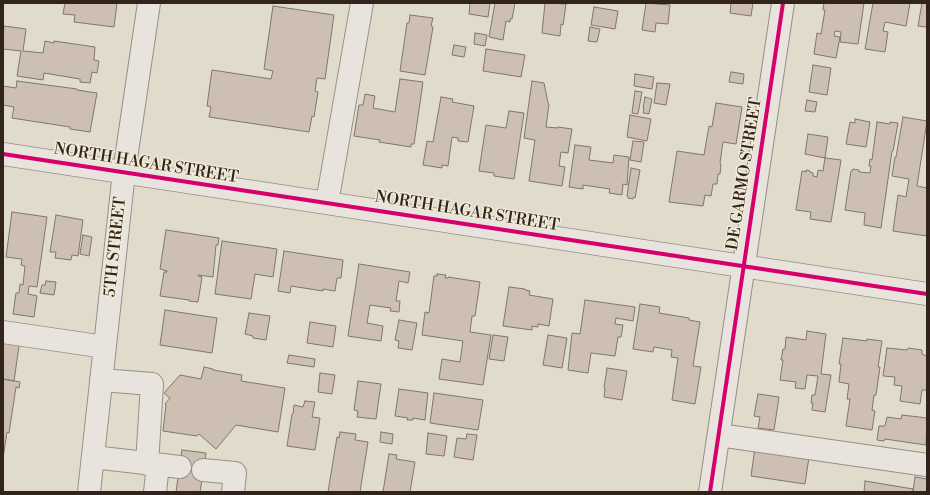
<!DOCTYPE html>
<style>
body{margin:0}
#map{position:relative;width:930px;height:495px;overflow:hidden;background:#e1dbcc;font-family:"Libre Bodoni",serif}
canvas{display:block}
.frame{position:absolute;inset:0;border:4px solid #32241a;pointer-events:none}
</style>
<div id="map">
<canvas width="930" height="495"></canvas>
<div class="frame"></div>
</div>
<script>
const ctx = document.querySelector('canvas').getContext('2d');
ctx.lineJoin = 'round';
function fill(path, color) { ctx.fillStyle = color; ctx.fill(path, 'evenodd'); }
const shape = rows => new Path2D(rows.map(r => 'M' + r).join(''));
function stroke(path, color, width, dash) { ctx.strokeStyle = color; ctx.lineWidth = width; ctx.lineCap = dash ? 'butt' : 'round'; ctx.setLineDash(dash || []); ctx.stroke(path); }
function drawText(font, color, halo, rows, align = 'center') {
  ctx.font = font + ' "Libre Bodoni",serif'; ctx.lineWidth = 3; ctx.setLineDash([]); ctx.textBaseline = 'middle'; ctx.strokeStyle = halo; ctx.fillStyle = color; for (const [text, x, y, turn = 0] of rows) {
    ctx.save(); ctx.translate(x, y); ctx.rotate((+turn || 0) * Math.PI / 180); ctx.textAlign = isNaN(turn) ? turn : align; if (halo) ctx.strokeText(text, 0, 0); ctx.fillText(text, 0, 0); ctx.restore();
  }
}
const building = shape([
 [65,3,117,3,114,27,74,22,75,15,63,14,65,3],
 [470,3,490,3,488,17,469,14,470,3],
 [495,3,515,3,512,19,510,19,510,22,506,21,503,40,489,37,495,3],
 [545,3,566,4,563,25,561,24,560,36,542,33,545,3],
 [646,3,670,5,668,24,656,23,655,32,642,30,646,3],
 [731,3,753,3,751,16,730,13,731,3],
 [824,3,864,3,858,44,840,42,841,32,835,31,834,36,840,37,836,58,814,54,817,33,821,34,825,10,823,10,824,3],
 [873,3,910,3,906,26,885,22,883,31,888,32,885,52,865,49,873,3],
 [922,3,927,3,927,27,918,26,922,3],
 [273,6,334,15,325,79,317,78,315,91,318,92,314,117,312,116,309,132,209,117,211,107,207,106,212,70,271,79,273,71,264,69,273,6],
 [594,7,618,11,615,29,591,25,594,7],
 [410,15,433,18,431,26,433,27,425,75,400,71,407,23,409,23,410,15],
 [4,26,26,29,23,51,43,53,45,41,54,43,54,41,95,47,94,60,99,61,97,73,92,72,90,83,80,82,80,79,44,73,43,80,17,76,21,51,3,49,3,36,4,26],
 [590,27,600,29,597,42,588,41,590,27],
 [475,33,487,35,485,46,474,44,475,33],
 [454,45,466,47,464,57,452,55,454,45],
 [486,49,525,55,521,77,483,71,486,49],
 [813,65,831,68,827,95,809,92,813,65],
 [731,72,744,74,743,84,729,82,731,72],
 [635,74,654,77,652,89,634,86,635,74],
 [400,79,423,82,414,144,411,144,411,147,379,142,380,140,354,136,359,105,363,105,365,94,375,96,373,108,395,112,400,79],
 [17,81,77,89,77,90,97,93,90,132,70,129,70,127,12,118,14,107,3,105,3,86,16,88,17,81],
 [532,81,544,83,548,103,549,104,546,127,558,128,558,127,572,129,568,153,561,152,559,166,565,167,562,186,529,181,535,140,524,138,532,81],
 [657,83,670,84,666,105,654,103,657,83],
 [635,91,642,92,638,114,632,113,635,91],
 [441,97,453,99,452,102,474,106,468,142,458,141,458,138,452,137,448,166,442,165,442,168,423,165,427,141,433,142,441,97],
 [645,97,652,99,649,114,643,113,644,108,643,108,645,97],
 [807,100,817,102,815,112,805,111,807,100],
 [716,103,742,107,736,144,723,142,720,163,721,164,720,174,718,174,717,184,713,184,711,196,705,195,703,206,669,202,677,151,704,155,709,126,712,127,716,103],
 [509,111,524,113,514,179,494,176,494,173,479,171,486,125,506,128,509,111],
 [630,115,651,119,647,141,627,137,630,115],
 [903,117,927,121,917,186,927,188,927,236,893,231,898,195,906,197,909,179,892,176,895,157,896,157,903,117],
 [855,119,870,122,866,147,846,144,850,122,855,123,855,119],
 [877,122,890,124,890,122,898,123,893,151,892,151,881,228,864,225,865,213,845,210,851,171,852,171,853,169,859,170,859,172,870,173,871,166,869,166,870,159,872,160,877,122],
 [808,134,828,137,825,158,805,154,808,134],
 [633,141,644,142,641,162,630,160,633,141],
 [575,145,591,147,589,160,613,163,614,155,629,157,627,185,623,184,622,195,609,193,610,189,583,185,583,189,569,187,575,145],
 [825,158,841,160,831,222,810,219,811,212,796,210,802,171,806,172,806,170,810,171,810,172,813,173,813,176,817,177,818,170,823,171,825,158],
 [631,168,640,170,635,198,634,197,633,199,628,198,628,197,627,196,631,168],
 [12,212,47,217,37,287,29,286,28,294,37,296,34,317,13,314,16,293,19,293,20,284,23,285,25,266,21,265,22,259,6,257,12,212],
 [56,215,83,220,78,256,72,255,71,260,55,258,56,252,50,252,56,215],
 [166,230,219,238,218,245,216,245,213,277,198,275,198,276,202,277,198,302,189,301,189,300,160,296,164,272,167,272,167,271,160,269,166,230],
 [83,235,92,237,89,256,80,254,83,235],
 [222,241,277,249,273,277,255,274,251,299,215,294,222,241],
 [284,251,343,260,341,278,337,278,335,291,323,289,323,291,291,286,290,293,278,291,284,251],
 [359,264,410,272,408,283,399,281,396,301,400,301,399,312,390,311,391,308,370,305,367,323,383,326,381,341,348,336,359,264],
 [437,274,446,275,445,278,448,278,448,277,480,282,475,316,472,316,470,332,491,335,483,385,439,379,442,359,460,362,463,341,422,335,425,312,429,313,434,276,437,276,437,274],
 [46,281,56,282,54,295,40,293,42,285,45,285,46,281],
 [509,287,525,289,525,290,530,291,529,295,553,299,549,326,538,324,538,327,532,326,532,330,503,326,509,287],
 [585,300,635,307,633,321,616,318,615,324,623,325,621,337,618,337,615,356,591,353,588,373,568,370,572,333,580,334,585,300],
 [640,304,660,307,659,313,689,318,689,320,700,322,693,366,701,367,695,404,672,400,678,358,671,357,672,350,654,347,653,352,633,349,640,304],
 [165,310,217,318,212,353,160,345,165,310],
 [249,313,270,316,266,340,253,338,253,336,245,334,249,313],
 [399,320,417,323,412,350,398,348,399,341,395,340,399,320],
 [310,322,336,326,333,347,307,343,310,322],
 [807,331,826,334,821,374,831,375,825,412,812,410,813,403,811,403,812,395,815,395,818,376,807,375,805,389,795,388,796,382,780,380,783,360,781,360,783,349,785,349,786,337,806,340,807,331],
 [493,335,508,337,504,361,489,359,493,335],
 [548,335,567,338,562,368,543,365,548,335],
 [3,336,20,339,14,381,3,379,3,336],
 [843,338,867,341,867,339,882,341,878,367,880,367,876,395,874,395,872,410,875,411,872,430,846,426,850,399,847,399,849,384,839,382,841,364,839,364,843,338],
 [887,348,907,350,908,348,922,350,922,354,927,356,927,390,922,390,920,404,900,401,902,386,894,385,895,377,883,376,887,348],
 [289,355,315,359,314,367,287,363,289,355],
 [204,367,213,369,213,370,242,375,241,381,285,388,278,432,236,425,216,449,199,434,197,436,163,431,166,405,165,404,170,398,164,393,180,375,201,379,204,367],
 [607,368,627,371,622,400,604,397,605,388,604,388,607,368],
 [320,373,335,375,332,394,318,392,320,373],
 [3,379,20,382,19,388,16,387,9,433,7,432,3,458,3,379],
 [358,381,381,384,376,419,357,417,358,411,354,410,358,381],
 [399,389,428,393,425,420,413,418,413,420,407,420,408,418,395,416,399,389],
 [434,393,483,400,478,430,430,423,434,393],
 [758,394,779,397,774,430,758,428,760,417,754,416,758,394],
 [305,401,315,402,312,417,320,418,315,450,287,446,292,414,293,414,294,405,303,407,305,401],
 [902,415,927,418,926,445,885,439,884,441,877,440,879,426,885,426,887,417,901,419,902,415],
 [340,432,356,434,355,440,368,442,360,492,328,492,337,437,339,438,340,432],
 [381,432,393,434,392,444,380,442,381,432],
 [428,433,447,436,444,456,426,454,428,433],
 [467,434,477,435,473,460,454,457,457,438,466,439,467,434],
 [755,448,809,457,805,484,751,476,755,448],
 [182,450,206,453,200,492,176,492,182,450],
 [389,454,397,455,396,459,415,462,410,492,383,492,389,454],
 [915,477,927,479,927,492,913,492,915,477],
 [865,481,913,489,913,492,864,492,865,481]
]);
fill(building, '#cdc0b3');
stroke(building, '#7c776e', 1);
const minor = shape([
 [3,154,927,294],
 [327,203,362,3],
 [3,332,105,347],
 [101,380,152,384,147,464],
 [719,435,927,465],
 [93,457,180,467],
 [203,470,235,473,233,492],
 [89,492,124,172,149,3],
 [155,492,158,465],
 [710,492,783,3]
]);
stroke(minor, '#959086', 24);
stroke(minor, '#e8e4dd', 22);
stroke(shape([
 [3,154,927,294],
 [710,492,783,3]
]), '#d6006c', 4);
drawText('16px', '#32241a', '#f1ead8', [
 ["NORTH HAGAR STREET",146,164,9],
 ["DE GARMO STREET",745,174,-81],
 ["NORTH HAGAR STREET",467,212,9],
 ["5TH STREET",116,247,-84]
]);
</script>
